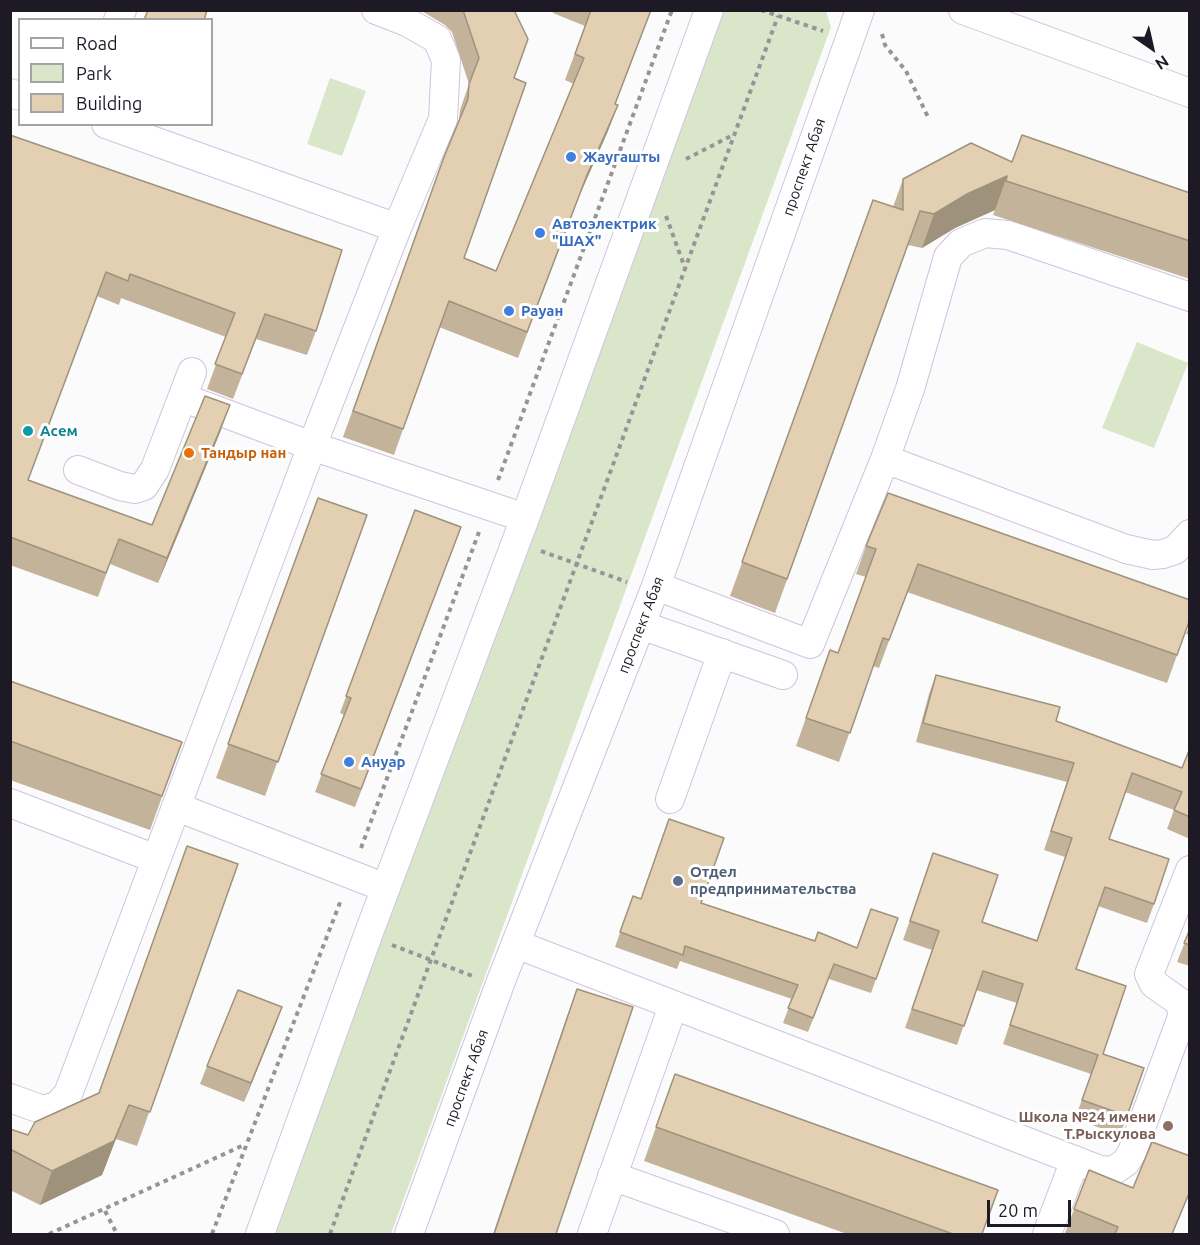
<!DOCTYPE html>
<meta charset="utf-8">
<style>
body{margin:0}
#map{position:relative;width:1200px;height:1245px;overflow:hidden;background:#fbfbfb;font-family:Ubuntu,sans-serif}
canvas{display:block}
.frame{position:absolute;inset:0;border:12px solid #1e1a25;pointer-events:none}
.legend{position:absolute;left:18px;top:18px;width:195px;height:108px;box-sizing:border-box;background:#fff;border:2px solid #a5a3a8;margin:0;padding:8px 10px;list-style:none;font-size:18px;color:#1e1a25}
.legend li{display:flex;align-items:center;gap:12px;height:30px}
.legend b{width:30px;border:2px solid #a5a3a8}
.north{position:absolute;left:1122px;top:18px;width:60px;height:60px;-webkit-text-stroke:4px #fff;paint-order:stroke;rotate:146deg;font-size:16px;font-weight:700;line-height:24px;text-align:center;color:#1e1a25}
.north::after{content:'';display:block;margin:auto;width:21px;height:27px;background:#1e1a25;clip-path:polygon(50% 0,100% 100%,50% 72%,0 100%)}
.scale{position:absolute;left:987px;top:1200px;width:84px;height:27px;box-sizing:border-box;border:3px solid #1e1a25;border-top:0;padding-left:8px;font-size:18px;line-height:21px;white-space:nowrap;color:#1e1a25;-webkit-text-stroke:4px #fff;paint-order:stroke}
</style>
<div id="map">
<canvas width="1200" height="1245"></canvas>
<div class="frame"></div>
<ul class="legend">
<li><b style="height:8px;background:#fff"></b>Road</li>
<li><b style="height:16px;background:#dae6ca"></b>Park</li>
<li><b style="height:16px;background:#e3d0b3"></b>Building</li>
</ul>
<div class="north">N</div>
<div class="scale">20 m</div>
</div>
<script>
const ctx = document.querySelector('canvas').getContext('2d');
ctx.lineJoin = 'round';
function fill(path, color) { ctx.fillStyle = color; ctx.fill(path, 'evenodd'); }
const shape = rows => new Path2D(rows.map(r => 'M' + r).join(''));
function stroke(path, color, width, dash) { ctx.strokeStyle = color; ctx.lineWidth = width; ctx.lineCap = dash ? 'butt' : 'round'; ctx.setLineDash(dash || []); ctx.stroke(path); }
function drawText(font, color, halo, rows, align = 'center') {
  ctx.font = font + ' Ubuntu,sans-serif'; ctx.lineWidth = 6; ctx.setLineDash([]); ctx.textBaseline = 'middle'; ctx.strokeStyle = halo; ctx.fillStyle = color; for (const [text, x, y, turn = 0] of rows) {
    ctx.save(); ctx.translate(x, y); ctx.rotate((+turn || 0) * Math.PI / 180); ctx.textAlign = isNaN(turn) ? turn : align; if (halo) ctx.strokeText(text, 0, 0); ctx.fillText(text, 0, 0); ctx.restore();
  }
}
fill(shape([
 [712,11,826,11,831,27,391,1234,271,1234],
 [330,78,366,91,342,156,307,144],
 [1137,342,1188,363,1154,448,1102,428]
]), '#dae6ca');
const minor = shape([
 [963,10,1190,93],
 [118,20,122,10],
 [10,93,20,96],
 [106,124,397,228],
 [184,398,312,446,525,518],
 [885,459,1126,549,1153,555,1163,554,1175,550,1190,534],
 [78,470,120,486,135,489,144,486,155,469,192,372],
 [656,586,810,644,885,459,910,389,948,257,961,243,985,233,1008,235,1190,297],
 [641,625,783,675],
 [670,799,722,653],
 [10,803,156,859],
 [177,807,386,888],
 [516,944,1100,1170,1113,1171,1126,1162,1132,1152,1182,1017,1181,1003,1154,984,1149,974,1190,870],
 [10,1098,43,1110,57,1106,68,1094,312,446,397,228,443,119,446,60,437,39,407,22,376,10],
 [612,1176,775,1234],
 [260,1234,368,935,525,518,709,10],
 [409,1234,501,981,656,586,860,10],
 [592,1234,673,1006],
 [1047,1234,1075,1160]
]);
stroke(minor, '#cfc3e1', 30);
stroke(shape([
 [761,10,823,31],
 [882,34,885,45,906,71,928,117],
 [686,159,733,135],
 [666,216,685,268],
 [498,480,672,10],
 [541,551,627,582],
 [361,848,479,532],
 [392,945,475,977],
 [105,1211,117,1234],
 [49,1234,244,1145],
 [212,1234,341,900],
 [330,1234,778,16]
]), '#969499', 4, [4.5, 4.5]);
stroke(minor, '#fff', 28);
fill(shape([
 [420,10,514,10,514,78,464,258,496,271,574,84,565,80,585,26,553,13,554,10,651,10,615,104,608,131,577,201,518,358,439,327,394,455,343,437,444,157,459,120,460,110,469,84,452,32,445,25],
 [10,135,316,331,307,355,256,339,233,399,207,389,226,337,121,298,119,305,97,296,28,480,152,525,221,430,158,583,110,564,98,597,10,565],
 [1012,162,1190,193,1190,279,993,215,995,210,955,228,922,248,908,245,775,613,730,596,873,200,893,207,903,179],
 [318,498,367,515,265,796,216,778],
 [415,510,461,527,355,807,315,792,344,715,340,713],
 [866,546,1190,619,1167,683,907,592,879,668,873,666,839,762,796,746,830,650,838,653,866,577,856,574],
 [1190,625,1190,635,1186,634],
 [936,675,1182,768,1190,748,1190,839,1167,829,1174,810,1125,792,1109,839,1154,904,1147,923,1098,906,1076,969,1103,1054,1144,1068,1120,1135,1075,1119,1091,1074,1003,1044,1017,1003,976,990,957,1045,905,1028,932,950,903,940,933,853,982,922,1037,940,1065,857,1044,850,1067,782,916,742,929,694],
 [10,681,182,742,150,830,10,780],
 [238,864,137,1146,116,1139,102,1175,40,1205,10,1190,10,1129,28,1135,99,1093],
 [633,896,641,899,701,903,815,941,857,948,898,918,871,993,829,979,808,1032,783,1023,792,999,680,961,677,969,615,947],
 [1190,929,1190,966,1177,962],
 [577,989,556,1234,493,1234,566,1019],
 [275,1026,244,1102,200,1084,207,1066],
 [675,1074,982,1234,847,1234,644,1161],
 [1089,1170,1173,1234,1070,1234,1065,1233]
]), '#c3b39a');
fill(shape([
 [618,105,608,131,577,201,518,358,587,175],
 [1007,176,995,210,955,228,922,248,934,214,967,194],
 [230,405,221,430,158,583,167,558],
 [282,1007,275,1026,244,1102,251,1083],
 [129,1105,102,1175,40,1205,52,1171]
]), '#9f927d');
const building = shape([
 [148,10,207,10,204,20,144,20,148,10],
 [463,10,514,10,528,39,514,78,526,83,464,258,496,271,584,58,575,54,591,10,651,10,615,104,618,105,587,175,527,332,449,301,403,429,353,411,444,157,468,99,469,84,479,58,463,10],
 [10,135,342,250,316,331,265,314,242,374,215,364,235,313,130,274,128,281,106,272,28,480,152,525,205,396,230,405,167,558,119,539,106,573,10,537,10,135],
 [1022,135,1190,193,1190,241,1006,181,1007,176,967,194,934,214,920,211,787,579,742,562,873,200,903,210,903,179,971,143,1012,162,1022,135],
 [888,493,1190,600,1190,619,1177,655,918,564,889,640,883,638,850,733,806,718,830,650,838,653,876,549,866,546,888,493],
 [318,498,367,515,278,762,228,744,318,498],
 [415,510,461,527,361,789,321,774,351,698,346,696,415,510],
 [936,675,1060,707,1056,721,1182,768,1190,748,1190,817,1174,810,1182,792,1132,773,1109,839,1169,859,1154,904,1105,887,1076,969,1126,986,1103,1054,1144,1068,1127,1116,1082,1100,1098,1055,1010,1025,1023,984,983,971,964,1026,912,1009,939,931,910,921,933,853,998,875,982,922,1037,941,1072,838,1051,831,1074,763,923,723,936,675],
 [10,681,182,742,162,796,10,741,10,681],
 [669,819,724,838,701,903,815,941,818,932,857,948,871,909,898,918,876,979,834,964,813,1018,788,1008,798,985,685,946,683,955,620,932,633,896,641,899,669,819],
 [187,846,238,864,150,1112,129,1105,114,1141,52,1171,12,1150,10,1154,10,1129,28,1135,35,1122,99,1093,187,846],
 [1190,929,1190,945,1184,943,1190,929],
 [577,989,633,1007,556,1234,494,1234,577,989],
 [238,990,282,1007,251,1083,207,1066,238,990],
 [675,1074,998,1190,982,1234,953,1234,656,1127,675,1074],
 [1152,1142,1190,1156,1190,1191,1172,1234,1115,1234,1118,1227,1074,1209,1089,1170,1133,1188,1152,1142]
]);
fill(building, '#e3d0b3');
stroke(building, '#9f927d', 1.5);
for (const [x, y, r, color] of [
 [571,157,6,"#3f7fe0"],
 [540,233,6,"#3f7fe0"],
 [509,311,6,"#3f7fe0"],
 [28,431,6,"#0f9aa8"],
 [189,453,6,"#e8710a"],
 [349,762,6,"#3f7fe0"],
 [678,881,6,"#5c6f8a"],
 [1168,1126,6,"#8d6e63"]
]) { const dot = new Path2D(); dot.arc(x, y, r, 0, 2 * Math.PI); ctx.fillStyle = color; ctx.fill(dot); stroke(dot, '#fff', 2); }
drawText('bold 15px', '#366cbe', '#fff', [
 ["Жаугашты",583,157],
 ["Автоэлектрик",552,224],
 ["\"ШАХ\"",552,241],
 ["Рауан",521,311],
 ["Ануар",361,762]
], 'left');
drawText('15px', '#1e1a25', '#fff', [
 ["проспект Абая",804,167,-71],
 ["проспект Абая",641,625,-69],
 ["проспект Абая",466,1078,-70]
]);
drawText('bold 15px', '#0d838f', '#fff', [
 ["Асем",40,431]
], 'left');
drawText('bold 15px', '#c56008', '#fff', [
 ["Тандыр нан",201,453]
], 'left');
drawText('bold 15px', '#4e5e75', '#fff', [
 ["Отдел",690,872],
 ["предпринимательства",690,889]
], 'left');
drawText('bold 15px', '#785e54', '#fff', [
 ["Школа №24 имени",1156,1117],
 ["Т.Рыскулова",1156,1134]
], 'right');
</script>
